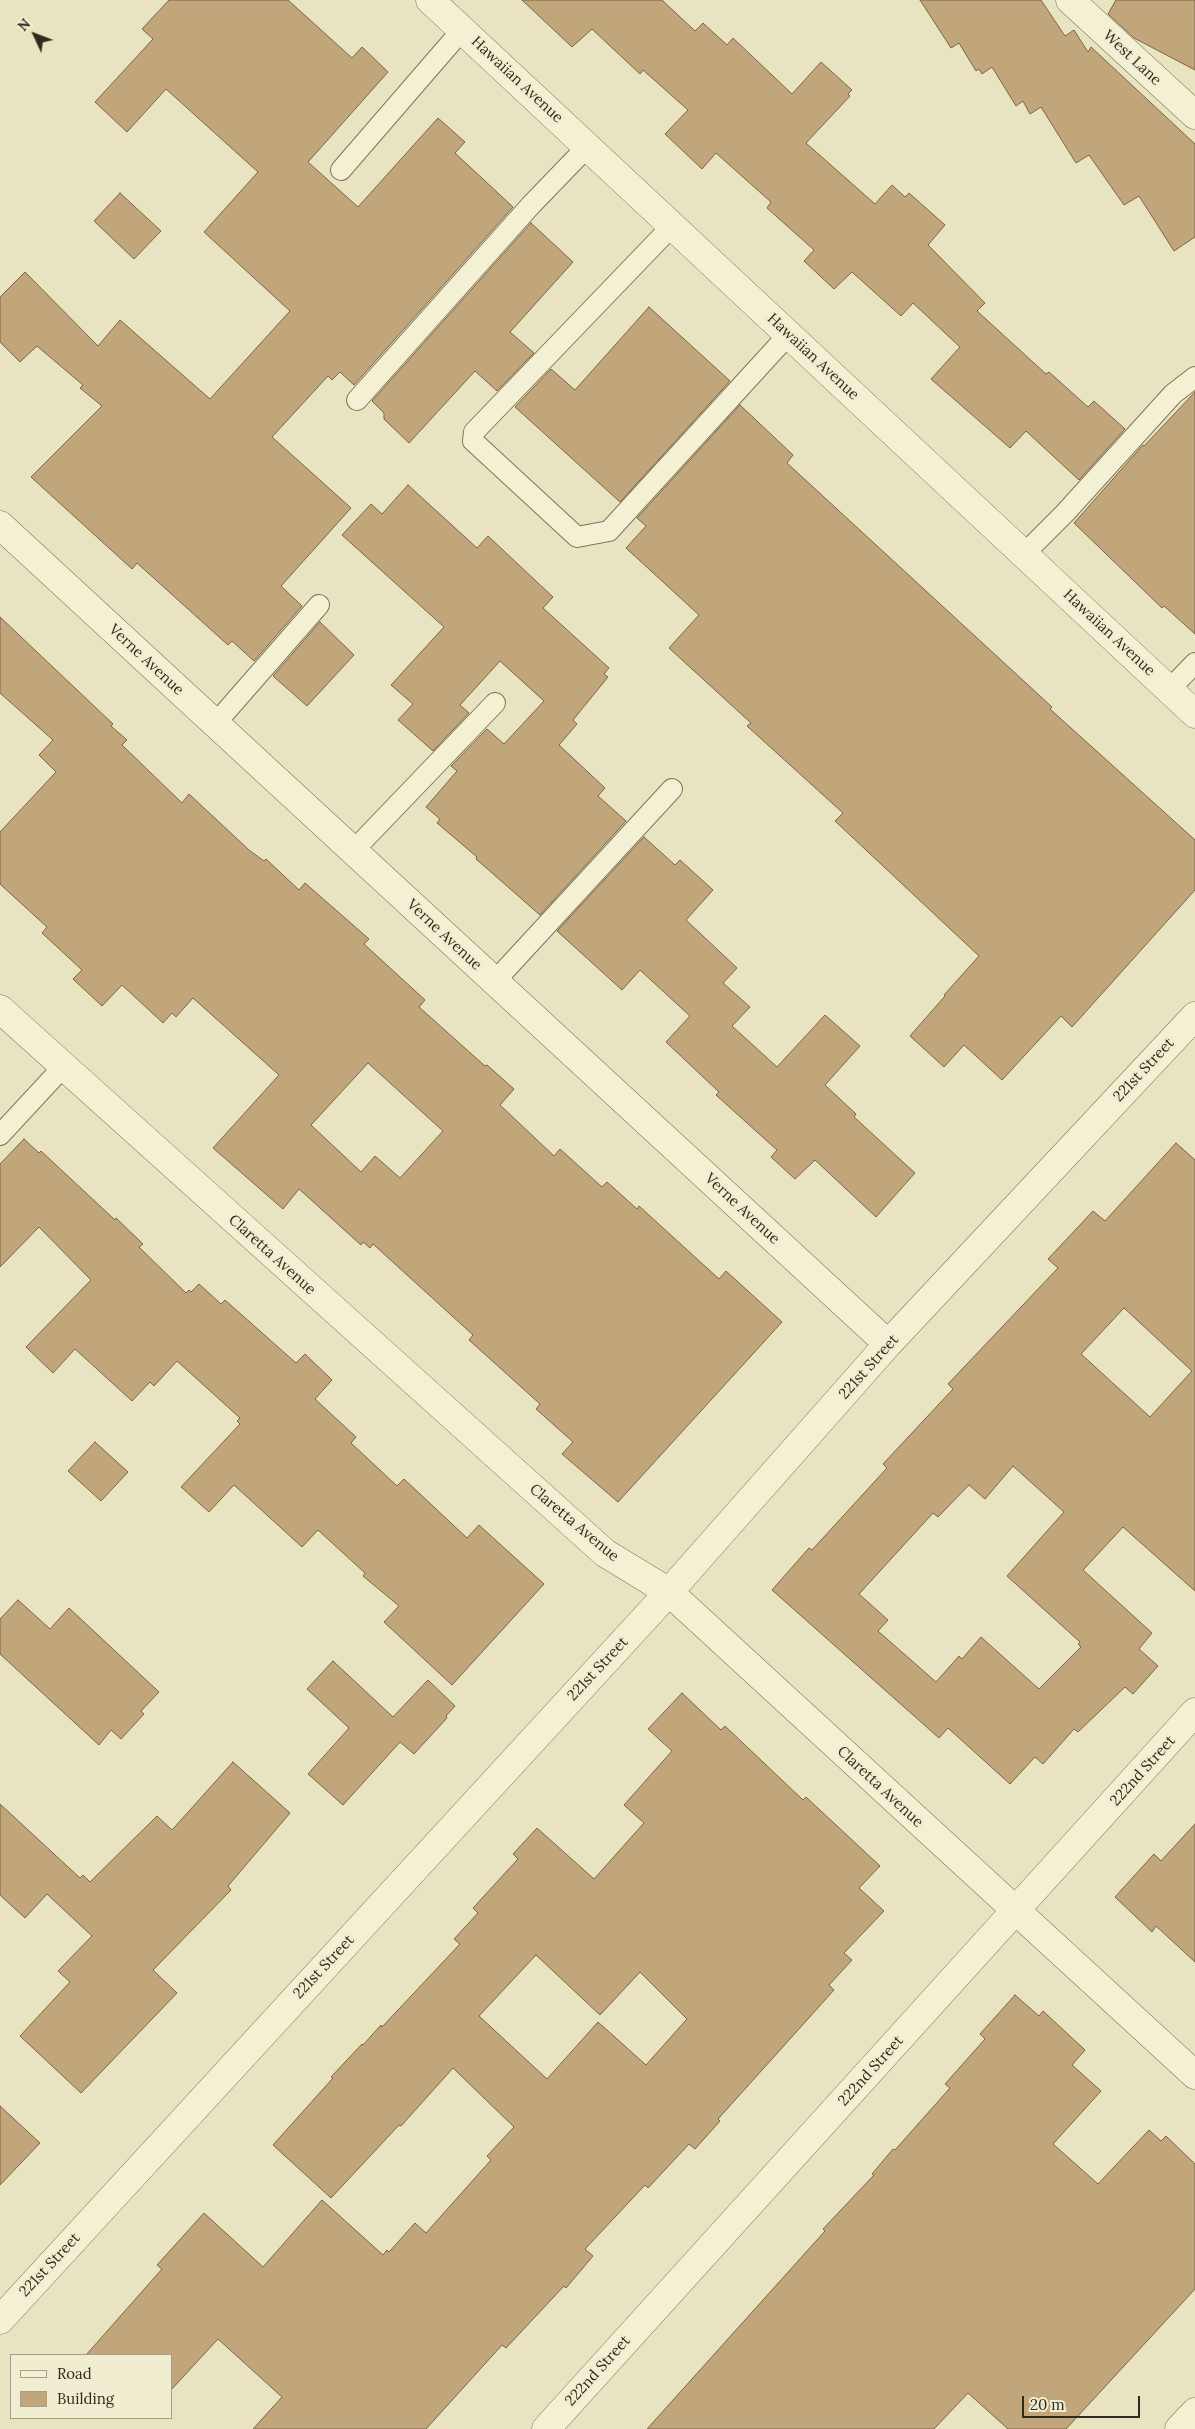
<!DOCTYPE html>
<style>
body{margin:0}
#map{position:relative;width:1195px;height:2429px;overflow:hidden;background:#e8e4c1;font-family:Lora,serif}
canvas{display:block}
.legend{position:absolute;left:10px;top:2354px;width:162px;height:65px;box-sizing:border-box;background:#f0edd0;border:1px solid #a49f88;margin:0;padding:6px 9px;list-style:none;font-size:15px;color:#312a1d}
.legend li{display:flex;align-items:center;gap:10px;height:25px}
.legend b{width:25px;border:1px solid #a49f88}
.north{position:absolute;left:10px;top:10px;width:50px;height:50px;-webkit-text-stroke:4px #f0edd0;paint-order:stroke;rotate:313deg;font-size:14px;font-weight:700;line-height:20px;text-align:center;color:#312a1d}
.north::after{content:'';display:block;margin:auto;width:18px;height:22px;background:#312a1d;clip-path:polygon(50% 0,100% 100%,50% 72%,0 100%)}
.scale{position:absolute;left:1022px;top:2396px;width:118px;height:22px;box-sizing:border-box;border:2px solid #312a1d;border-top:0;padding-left:6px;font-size:15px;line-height:18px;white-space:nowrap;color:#312a1d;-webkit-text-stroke:4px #f0edd0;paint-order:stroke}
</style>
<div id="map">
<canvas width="1195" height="2429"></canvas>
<ul class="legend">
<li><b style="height:6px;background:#f4f0d3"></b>Road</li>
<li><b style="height:14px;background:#c2a67b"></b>Building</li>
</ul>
<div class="north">N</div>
<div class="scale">20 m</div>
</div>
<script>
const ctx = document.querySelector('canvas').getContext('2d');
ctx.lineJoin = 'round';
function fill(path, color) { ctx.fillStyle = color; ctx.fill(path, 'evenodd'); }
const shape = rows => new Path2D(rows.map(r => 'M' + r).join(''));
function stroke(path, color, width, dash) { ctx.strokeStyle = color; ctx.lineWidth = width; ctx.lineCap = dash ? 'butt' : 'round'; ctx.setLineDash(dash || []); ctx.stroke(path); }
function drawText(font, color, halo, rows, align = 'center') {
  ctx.font = font + ' Lora,serif'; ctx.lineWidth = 5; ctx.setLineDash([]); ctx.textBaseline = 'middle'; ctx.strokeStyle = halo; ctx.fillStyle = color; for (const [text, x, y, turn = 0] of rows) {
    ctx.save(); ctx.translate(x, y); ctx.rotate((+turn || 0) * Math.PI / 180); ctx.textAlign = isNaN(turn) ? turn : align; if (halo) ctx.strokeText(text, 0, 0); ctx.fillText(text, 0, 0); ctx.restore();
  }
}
const building = shape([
 [169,0,288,0,352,58,362,47,388,72,308,162,358,207,438,118,465,142,455,153,513,207,354,385,340,372,332,380,328,376,272,437,351,508,281,586,302,606,254,661,232,641,228,645,137,563,132,569,31,477,102,406,80,388,83,385,37,346,20,362,0,342,0,297,25,272,98,346,120,320,210,399,290,311,204,232,258,172,166,89,127,132,95,102,153,39,142,29,169,0],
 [522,0,662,0,695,31,703,23,727,45,733,38,792,94,821,62,852,90,848,94,850,96,806,143,875,204,892,185,905,197,909,193,945,225,928,245,985,303,977,311,1046,374,1049,372,1088,407,1094,401,1125,429,1079,480,1026,431,1010,448,931,379,960,347,913,303,901,316,852,272,834,289,804,261,814,250,767,208,771,202,716,153,702,169,665,134,688,110,643,70,640,74,592,29,572,47,522,0],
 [920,0,1041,0,1065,36,1074,30,1088,52,1091,47,1195,144,1195,237,1174,251,1139,196,1124,205,1089,155,1076,163,1041,107,1030,114,1023,101,1016,106,992,67,982,74,979,69,976,71,959,43,951,48,920,0],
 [1116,0,1195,0,1195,70,1134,38,1108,14,1116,0],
 [120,193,161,231,134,259,94,221,120,193],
 [531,223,573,262,510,332,534,353,497,391,475,371,409,443,384,419,384,413,372,401,531,223],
 [649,307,730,381,620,502,515,407,551,369,575,390,649,307],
 [1195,392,1195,634,1164,606,1162,608,1074,523,1143,445,1144,446,1195,392],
 [740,405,793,455,787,463,1052,707,1050,709,1195,840,1195,890,1072,1027,1061,1016,1002,1080,964,1045,944,1067,910,1036,945,996,944,995,979,956,835,821,843,813,747,726,751,723,669,648,699,615,626,548,646,526,637,518,740,405],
 [408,485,477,548,488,536,553,597,543,608,609,668,604,674,608,677,573,720,577,724,559,745,605,788,598,796,626,821,540,915,476,859,477,857,437,823,440,819,426,807,457,771,451,766,487,729,504,744,544,701,500,661,460,705,469,713,433,751,398,720,413,704,391,685,444,627,342,535,371,504,382,514,408,485],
 [0,617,113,724,111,726,127,740,122,745,182,803,189,794,249,850,264,861,266,859,299,890,305,883,369,939,364,944,425,1000,419,1007,485,1066,487,1065,514,1089,500,1105,554,1156,560,1149,602,1187,607,1182,637,1209,639,1206,719,1279,726,1271,782,1322,618,1502,562,1454,573,1442,536,1409,540,1404,469,1340,473,1335,373,1244,370,1248,363,1242,361,1245,299,1189,283,1209,213,1148,279,1075,193,998,176,1017,172,1013,163,1023,122,985,102,1006,73,979,82,970,42,933,47,927,0,884,0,832,56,772,39,755,53,740,0,693,0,617],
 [368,1063,443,1131,400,1178,375,1156,361,1172,311,1125,368,1063],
 [320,622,354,655,307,706,273,676,320,622],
 [644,837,675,865,680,860,713,890,686,920,737,968,723,983,750,1007,732,1026,777,1067,825,1015,860,1046,825,1085,856,1114,854,1117,915,1173,876,1217,815,1160,795,1179,771,1157,777,1150,716,1095,719,1092,666,1042,690,1016,640,970,622,990,557,931,644,837],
 [24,1139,39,1153,41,1151,115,1220,116,1218,143,1244,139,1247,186,1293,189,1290,191,1292,199,1284,221,1304,225,1300,296,1363,305,1354,332,1380,315,1399,356,1437,351,1443,397,1486,404,1479,467,1538,479,1525,544,1584,452,1685,384,1622,399,1606,363,1576,365,1573,318,1530,302,1547,234,1485,209,1512,181,1487,240,1424,237,1421,240,1418,177,1361,154,1386,150,1382,132,1401,75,1349,53,1373,26,1347,91,1280,39,1227,0,1267,0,1164,24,1139],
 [1176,1143,1195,1160,1195,1591,1123,1527,1083,1570,1152,1633,1139,1649,1158,1666,1133,1694,1125,1687,1078,1732,1074,1729,1043,1764,1035,1757,1010,1784,948,1728,939,1738,772,1590,809,1548,812,1550,887,1468,883,1464,953,1389,948,1384,1058,1268,1048,1259,1093,1211,1105,1221,1176,1143],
 [1124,1308,1192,1371,1150,1417,1081,1354,1124,1308],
 [1013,1466,1064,1512,1007,1576,1080,1642,1078,1644,1081,1647,1039,1689,981,1637,962,1659,959,1656,936,1682,878,1631,888,1620,859,1594,933,1513,938,1517,969,1485,985,1499,1013,1466],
 [95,1442,128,1472,101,1501,68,1471,95,1442],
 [18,1600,50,1629,69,1608,159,1692,141,1711,144,1714,121,1739,111,1730,99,1745,0,1654,0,1619,18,1600],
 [333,1661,393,1717,428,1680,455,1706,446,1716,447,1718,414,1754,400,1742,343,1805,308,1774,349,1728,307,1689,333,1661],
 [682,1693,721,1730,725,1726,803,1800,806,1797,880,1866,859,1888,884,1911,844,1953,852,1960,829,1985,834,1990,718,2119,720,2121,695,2149,689,2144,648,2188,645,2185,585,2249,593,2256,566,2288,564,2286,506,2348,502,2345,426,2429,253,2429,282,2397,218,2339,171,2390,171,2355,86,2355,162,2269,157,2265,204,2213,263,2267,322,2200,383,2255,387,2250,389,2252,415,2223,426,2233,491,2160,487,2156,514,2127,453,2068,401,2126,399,2125,331,2198,273,2145,333,2078,331,2077,362,2044,363,2045,381,2025,382,2027,460,1944,454,1939,478,1913,473,1908,518,1859,513,1854,537,1828,594,1879,644,1823,624,1805,672,1751,648,1729,682,1693],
 [536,1955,600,2015,640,1972,687,2019,646,2065,598,2022,547,2079,479,2016,536,1955],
 [233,1762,290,1813,228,1886,231,1890,153,1970,177,1993,81,2093,20,2036,70,1982,58,1971,92,1936,47,1894,25,1918,0,1895,0,1804,80,1878,83,1875,90,1882,157,1816,172,1830,233,1762],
 [1195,1824,1195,1962,1156,1926,1152,1932,1115,1897,1154,1854,1161,1861,1195,1824],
 [1015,1995,1039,2016,1043,2011,1085,2050,1072,2065,1101,2091,1053,2144,1098,2184,1149,2130,1161,2141,1166,2136,1195,2164,1195,2289,1066,2429,1008,2429,968,2393,934,2429,647,2429,825,2231,823,2229,874,2175,872,2174,893,2149,895,2150,950,2088,945,2084,985,2039,980,2034,1015,1995],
 [0,2106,40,2143,0,2185,0,2106]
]);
fill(building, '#c2a67b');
stroke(building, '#7c6444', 1);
const service = shape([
 [341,170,462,30],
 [673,225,474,432,473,441,577,537,609,531,789,334],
 [357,400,531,205,588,146],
 [1024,554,1065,513,1173,394,1195,377],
 [1169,690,1195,663],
 [215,724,319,605],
 [353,851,495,703],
 [495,981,672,789],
 [0,1135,63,1067]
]);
const minor = shape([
 [430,0,1195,714],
 [1070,0,1195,115],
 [0,525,888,1344],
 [0,1009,605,1553,669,1592,1195,2075],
 [0,2320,669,1592,888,1344,1195,1016],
 [546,2429,1195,1712],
 [1179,2429,1195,2412]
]);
stroke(service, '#7f755b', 22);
stroke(minor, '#7f755b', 29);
stroke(service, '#f4f0d3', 20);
stroke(minor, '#f4f0d3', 28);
drawText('15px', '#312a1d', '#f0edd0', [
 ["West Lane",1132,58,43],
 ["Hawaiian Avenue",517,80,43],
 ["Hawaiian Avenue",813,357,43],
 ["Hawaiian Avenue",1109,633,43],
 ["Verne Avenue",146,660,43],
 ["Verne Avenue",444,935,43],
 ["221st Street",1144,1070,-47],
 ["Verne Avenue",742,1209,43],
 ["Claretta Avenue",272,1255,42],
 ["221st Street",869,1367,-48],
 ["Claretta Avenue",574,1523,40],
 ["221st Street",598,1669,-47],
 ["222nd Street",1143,1771,-48],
 ["Claretta Avenue",880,1787,43],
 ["221st Street",324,1967,-47],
 ["222nd Street",871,2071,-48],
 ["221st Street",50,2265,-47],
 ["222nd Street",598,2371,-48]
]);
</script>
